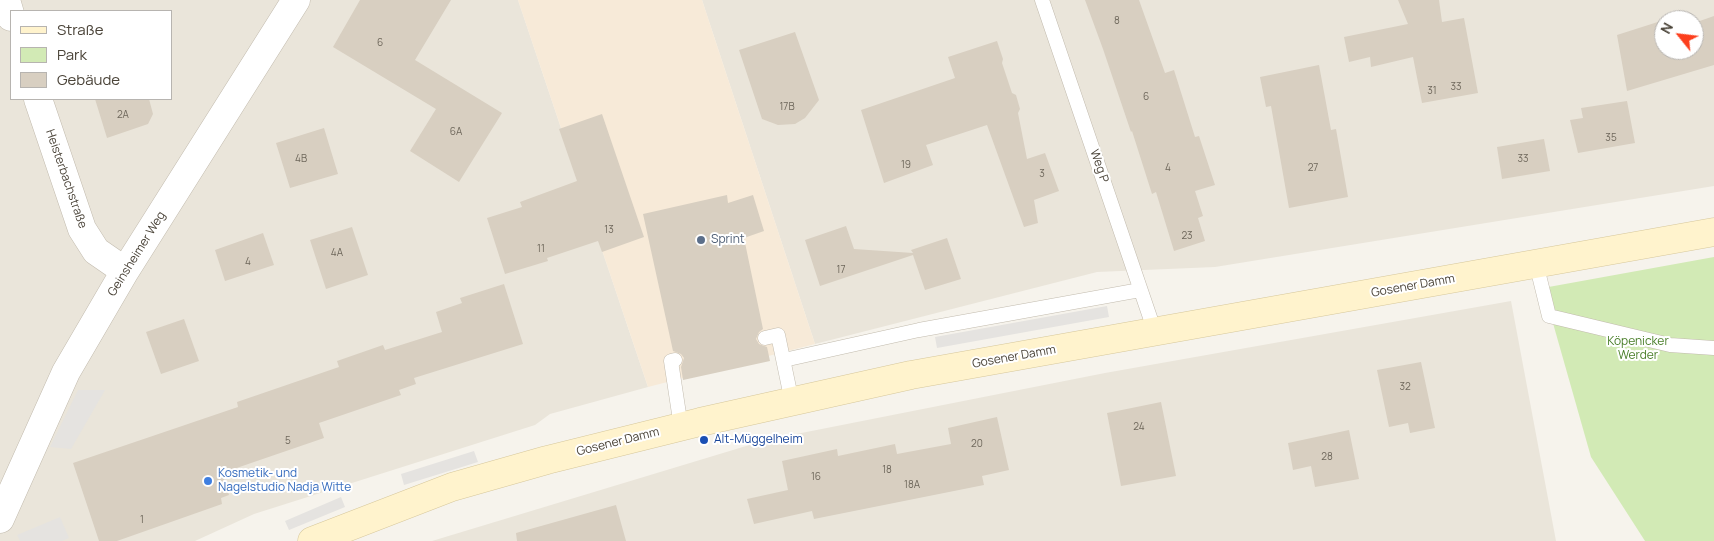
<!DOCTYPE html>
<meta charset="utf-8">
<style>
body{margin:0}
#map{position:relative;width:1714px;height:541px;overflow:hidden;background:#f6f3ec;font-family:Manrope,sans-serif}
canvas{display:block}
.legend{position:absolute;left:10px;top:10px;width:162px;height:90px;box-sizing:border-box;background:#fff;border:1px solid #b7b4b0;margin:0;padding:6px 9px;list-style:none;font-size:15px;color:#4b4439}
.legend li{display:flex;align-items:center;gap:10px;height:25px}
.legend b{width:25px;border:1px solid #b7b4b0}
.north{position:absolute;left:1654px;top:10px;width:50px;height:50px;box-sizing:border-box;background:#fff;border:1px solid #b7b4b0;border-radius:50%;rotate:299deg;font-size:14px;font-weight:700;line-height:20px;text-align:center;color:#4b4439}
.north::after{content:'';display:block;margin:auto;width:18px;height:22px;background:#fc3f1d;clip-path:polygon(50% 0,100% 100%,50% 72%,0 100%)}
</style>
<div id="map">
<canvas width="1714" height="541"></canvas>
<ul class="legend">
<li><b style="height:6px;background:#fff3cd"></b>Straße</li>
<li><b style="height:14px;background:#d2eab5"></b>Park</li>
<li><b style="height:14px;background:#d8cfc1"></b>Gebäude</li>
</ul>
<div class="north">N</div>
</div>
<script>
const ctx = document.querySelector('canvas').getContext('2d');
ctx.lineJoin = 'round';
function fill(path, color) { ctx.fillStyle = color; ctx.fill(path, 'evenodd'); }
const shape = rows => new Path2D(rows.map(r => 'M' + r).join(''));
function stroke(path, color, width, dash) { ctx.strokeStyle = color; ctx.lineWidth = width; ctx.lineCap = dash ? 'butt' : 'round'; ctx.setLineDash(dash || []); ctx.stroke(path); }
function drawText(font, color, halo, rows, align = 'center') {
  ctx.font = font + ' Manrope,sans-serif'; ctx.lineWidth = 4; ctx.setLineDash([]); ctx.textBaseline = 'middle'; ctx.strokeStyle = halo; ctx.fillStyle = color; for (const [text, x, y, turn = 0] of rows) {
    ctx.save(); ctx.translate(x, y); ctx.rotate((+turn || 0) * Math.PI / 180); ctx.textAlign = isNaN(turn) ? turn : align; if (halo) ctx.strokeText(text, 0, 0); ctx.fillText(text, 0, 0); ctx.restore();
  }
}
fill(shape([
 [0,0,518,0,648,387,550,414,535,425,254,514,195,541,0,541],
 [11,11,171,11,171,99,11,99],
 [702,0,1714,0,1714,186,1215,267,1097,272,815,344],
 [1664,20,1694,20,1694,50,1664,50],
 [1511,301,1556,541,432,541,766,440,1105,373]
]), '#eae5da');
fill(shape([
 [518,0,702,0,815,344,648,387]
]), '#f7ead8');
fill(shape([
 [1714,257,1714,541,1645,541,1591,457,1543,288]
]), '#d2eab5');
fill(shape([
 [1107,306,1109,317,937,348,935,337],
 [78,390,105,390,71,449,50,447],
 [474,451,478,462,404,485,401,474],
 [341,497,345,507,289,530,285,521],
 [60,517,69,538,62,541,20,541,17,535]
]), '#e5e3e0');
fill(shape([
 [360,0,451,0,415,60,502,113,459,182,410,151,436,109,333,47],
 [1085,0,1139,0,1165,73,1174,70,1195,137,1199,136,1215,185,1195,191,1203,216,1198,218,1205,241,1174,251,1156,192,1152,194,1132,131,1131,132,1103,49],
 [1398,0,1439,0,1442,22,1464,18,1478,93,1422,103,1413,57,1371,67,1370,57,1349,62,1344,37,1408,24],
 [1714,16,1714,65,1627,91,1617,35,1664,20,1664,50,1694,50,1694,23],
 [795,32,819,100,805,118,795,124,778,125,762,119,739,50],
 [997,41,1003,59,1002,63,1012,93,1016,95,1020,109,1018,113,1027,159,1045,153,1059,191,1034,200,1038,223,1024,227,987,125,926,145,933,165,884,183,861,110,955,78,948,57],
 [1319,65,1331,130,1336,129,1348,197,1289,208,1271,106,1266,107,1260,77],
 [95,99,149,99,153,114,148,124,107,138],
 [1627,101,1635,143,1578,153,1570,120,1583,118,1581,108],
 [602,114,644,237,602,252,598,241,547,258,548,261,505,274,487,218,522,207,520,202,577,181,559,129],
 [324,128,338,174,290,188,276,143],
 [1544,139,1550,171,1502,179,1497,147],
 [727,195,728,203,753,195,764,231,744,238,763,329,759,332,756,339,759,344,767,347,770,361,683,380,681,367,684,358,681,354,673,351,643,214],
 [846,226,854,249,913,253,911,250,947,238,961,279,925,290,913,255,820,286,805,240],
 [352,227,368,275,326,289,310,240],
 [263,233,274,265,225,281,215,250],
 [504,284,523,344,414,378,416,384,399,390,401,395,319,423,324,438,222,473,229,495,221,498,222,504,117,541,99,541,73,463,238,407,237,402,339,367,337,361,383,345,385,350,442,332,436,312,462,303,460,298],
 [184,319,199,361,161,374,146,332],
 [1421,362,1435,428,1410,433,1408,423,1389,427,1377,370],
 [1161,402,1176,476,1121,486,1107,413],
 [997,417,1009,470,982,476,984,485,814,519,812,511,754,524,747,499,788,490,782,461,837,449,838,456,895,444,897,454,951,444,948,428],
 [1349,430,1359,479,1315,487,1311,466,1293,470,1288,443],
 [616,505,626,541,517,541,516,533]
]), '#d8cfc1');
const lane = shape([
 [1042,0,1155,332],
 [1536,263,1549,316,1670,345,1714,348],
 [765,338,778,335,792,402],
 [675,360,671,361,681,427],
 [784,360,919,330,1140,290]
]);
const street = shape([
 [6,0,11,17],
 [38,99,82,229,96,251,125,271],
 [0,519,66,372,125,271,296,0]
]);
const secondary = shape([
 [312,541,452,487,547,460,700,422,911,375,1714,232]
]);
stroke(lane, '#c2bbae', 15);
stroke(street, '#c2bbae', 29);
stroke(secondary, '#d6c79b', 29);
stroke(lane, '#fff', 14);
stroke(street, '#fff', 28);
stroke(secondary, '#fff3cd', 28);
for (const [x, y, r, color] of [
 [701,240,5,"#5c6f8a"],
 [704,440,5,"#1a4fb4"],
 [208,481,5,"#3f7fe0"]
]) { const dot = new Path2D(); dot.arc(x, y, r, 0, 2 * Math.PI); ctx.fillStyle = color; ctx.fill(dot); stroke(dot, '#fff', 2); }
drawText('10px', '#6e675b', null, [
 ["8",1117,21],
 ["6",380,43],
 ["33",1456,87],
 ["31",1432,91],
 ["6",1146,97],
 ["17B",787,107],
 ["2A",123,115],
 ["6A",456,132],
 ["35",1611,138],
 ["4B",301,159],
 ["33",1523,159],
 ["19",906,165],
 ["4",1168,168],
 ["27",1313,168],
 ["3",1042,174],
 ["13",609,230],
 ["23",1187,236],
 ["11",541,249],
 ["4A",337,253],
 ["4",248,262],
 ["17",841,270],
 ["32",1405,387],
 ["24",1139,427],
 ["5",288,441],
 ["20",977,444],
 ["28",1327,457],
 ["18",887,470],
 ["16",816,477],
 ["18A",912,485],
 ["1",142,520]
]);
drawText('12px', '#4b4439', '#fff', [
 ["Weg P",1099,166,71],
 ["Heisterbachstraße",66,179,71],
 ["Geinsheimer Weg",137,254,-58],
 ["Gosener Damm",1413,286,-10],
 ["Gosener Damm",1014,357,-10],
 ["Gosener Damm",618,442,-14]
]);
drawText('12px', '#4e5e75', '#fff', [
 ["Sprint",711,240]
], 'left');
drawText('12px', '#4a7f2a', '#fff', [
 ["Köpenicker",1638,342],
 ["Werder",1638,356]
]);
drawText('12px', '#164399', '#fff', [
 ["Alt-Müggelheim",714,440]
], 'left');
drawText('12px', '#366cbe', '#fff', [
 ["Kosmetik- und",218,474],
 ["Nagelstudio Nadja Witte",218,488]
], 'left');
</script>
